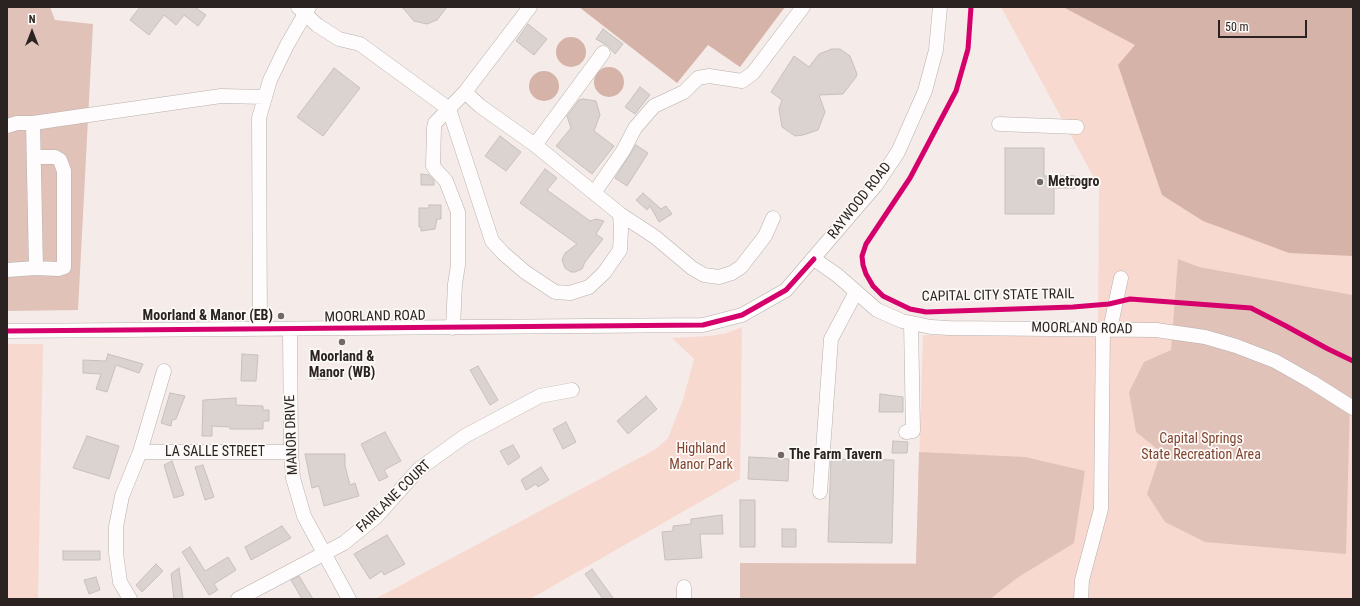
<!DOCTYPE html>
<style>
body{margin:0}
#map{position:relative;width:1360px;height:606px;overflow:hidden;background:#f5ebe8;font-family:"Roboto Condensed",sans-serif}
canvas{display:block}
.frame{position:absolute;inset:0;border:8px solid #2a2321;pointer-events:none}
.north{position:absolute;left:12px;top:12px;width:40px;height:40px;-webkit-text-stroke:3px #fcf9f7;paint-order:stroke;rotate:0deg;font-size:11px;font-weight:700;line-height:16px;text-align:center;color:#2a2321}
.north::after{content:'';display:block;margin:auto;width:14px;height:18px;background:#2a2321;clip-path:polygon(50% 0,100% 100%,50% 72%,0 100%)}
.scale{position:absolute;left:1218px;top:20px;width:89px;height:18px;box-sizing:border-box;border:2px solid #2a2321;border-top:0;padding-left:5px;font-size:12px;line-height:14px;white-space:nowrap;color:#2a2321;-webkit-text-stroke:3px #fcf9f7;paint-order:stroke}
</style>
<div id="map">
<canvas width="1360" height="606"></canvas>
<div class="frame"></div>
<div class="north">N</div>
<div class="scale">50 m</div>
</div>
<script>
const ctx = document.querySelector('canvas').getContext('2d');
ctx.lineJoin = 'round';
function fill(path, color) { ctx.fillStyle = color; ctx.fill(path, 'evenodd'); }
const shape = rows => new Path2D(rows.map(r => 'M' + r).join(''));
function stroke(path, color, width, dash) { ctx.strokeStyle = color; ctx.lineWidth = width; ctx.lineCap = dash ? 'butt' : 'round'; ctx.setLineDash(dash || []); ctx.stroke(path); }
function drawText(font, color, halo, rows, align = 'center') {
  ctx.font = font + ' "Roboto Condensed",sans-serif'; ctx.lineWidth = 3.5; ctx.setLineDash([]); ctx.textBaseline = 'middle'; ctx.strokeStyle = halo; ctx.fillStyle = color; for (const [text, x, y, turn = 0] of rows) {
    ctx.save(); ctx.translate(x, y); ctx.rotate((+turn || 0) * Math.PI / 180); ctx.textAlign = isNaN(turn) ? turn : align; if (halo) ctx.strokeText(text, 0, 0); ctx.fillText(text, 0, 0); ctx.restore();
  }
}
fill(shape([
 [1001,7,1353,7,1353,599,740,599,740,563,916,563,923,335,1098,337,1099,187],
 [742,327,740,479,530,599,375,599,656,449,668,438,683,400,694,359,672,338,710,336,727,333],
 [7,344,43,344,38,599,7,599]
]), '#f7d9d0');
fill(shape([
 [7,7,50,7,55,20,93,24,78,310,7,311],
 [1178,259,1199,267,1353,295,1353,400,1350,399,1346,554,1205,542,1165,522,1147,494,1161,452,1136,432,1129,392,1144,362,1171,350],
 [919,452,1025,457,1085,471,1074,543,1017,578,990,599,740,599,740,563,916,564]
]), '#e0c2b9');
fill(shape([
 [579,7,785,7,740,67,708,45,677,83],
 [1063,7,1353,7,1353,256,1289,253,1203,221,1162,195,1118,65,1135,45],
 '556 52a15 15 0 1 1 30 0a15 15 0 1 1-30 0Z',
 '594 82a15 15 0 1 1 30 0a15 15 0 1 1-30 0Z',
 '529 86a15 15 0 1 1 30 0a15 15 0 1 1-30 0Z'
]), '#d6b3a8');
const building = shape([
 [140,7,195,7,206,15,198,26,184,15,176,25,164,15,149,35,130,20,140,7],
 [402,7,447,7,437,20,427,24,414,21,402,7],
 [528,24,547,39,534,55,516,41,528,24],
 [603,29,623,44,615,54,608,46,596,39,603,29],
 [832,49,840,49,850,56,857,74,856,77,843,94,819,95,825,112,818,130,803,135,795,136,782,127,779,109,782,100,771,92,794,56,809,67,819,54,832,49],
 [334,68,360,88,323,136,297,117,334,68],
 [640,87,650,95,635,114,625,107,640,87],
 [583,99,596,101,600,115,594,131,614,146,592,174,556,146,571,128,567,116,579,100,583,99],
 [500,136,521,152,506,171,485,156,500,136],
 [636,145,648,153,627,186,615,178,636,145],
 [1005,148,1044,148,1044,176,1075,176,1075,188,1054,188,1054,214,1005,214,1005,148],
 [545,169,557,178,547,190,590,221,596,219,604,221,596,234,603,239,585,262,582,269,575,272,571,272,565,268,562,260,565,253,577,244,520,203,545,169],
 [421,174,429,175,434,180,434,185,421,185,421,174],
 [643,193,661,209,666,206,672,214,659,222,650,206,647,210,636,200,643,193],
 [429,205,441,205,441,219,437,219,435,229,421,231,421,227,419,227,419,208,429,208,429,205],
 [108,354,143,364,139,373,116,365,107,392,96,389,101,374,83,373,83,360,106,361,108,354],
 [242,354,258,355,256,381,241,381,242,354],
 [478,366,498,400,490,405,470,370,478,366],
 [316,368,328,368,328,379,316,379,316,368],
 [170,393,185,396,176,419,172,420,171,426,161,423,170,393],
 [880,394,903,397,903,412,879,412,880,394],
 [646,396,657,409,628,434,617,421,646,396],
 [236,398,236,405,263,406,263,410,269,410,269,421,263,421,263,429,230,429,230,427,212,426,212,436,202,436,203,400,236,398],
 [566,422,576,442,563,449,553,429,566,422],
 [385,432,401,461,384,470,388,477,379,481,361,444,385,432],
 [87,436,119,446,109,479,73,468,87,436],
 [893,441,908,442,907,453,892,453,893,441],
 [513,445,520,457,508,465,500,451,513,445],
 [305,454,345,454,345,466,350,485,355,483,359,496,324,506,319,486,312,488,305,454],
 [749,457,789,459,788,481,748,479,749,457],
 [831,459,894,460,892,543,828,542,831,459],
 [172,461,184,495,174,498,164,465,172,461],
 [203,465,214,497,205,500,195,467,203,465],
 [541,467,549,480,538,487,536,484,526,490,521,480,541,467],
 [740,500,755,500,755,547,740,547,740,500],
 [722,515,723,534,700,534,702,558,665,560,662,532,673,531,673,526,691,524,691,519,722,515],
 [282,526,291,538,251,560,245,547,282,526],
 [782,529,796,529,796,547,782,547,782,529],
 [387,535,405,564,384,575,382,571,370,579,354,554,387,535],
 [190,547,205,571,228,557,236,570,214,584,218,590,209,595,182,552,190,547],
 [63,551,100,551,100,560,63,560,63,551],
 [156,564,163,571,142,592,136,585,156,564],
 [179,568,183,599,174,599,171,574,179,568],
 [592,569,608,591,614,599,603,599,585,574,592,569],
 [299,576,313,599,302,599,291,580,299,576],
 [96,577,100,590,89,594,84,580,96,577]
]);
fill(building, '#dad3d0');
stroke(building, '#c7c0bd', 1);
const minor = shape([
 [298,7,317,25,339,39,360,44,449,109,492,241,503,253,525,272,555,292,570,293,589,287,604,273,620,250,621,230,620,214,535,145,480,106,465,92],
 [999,124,1077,127],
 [7,126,17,123,33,123,221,96,265,97],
 [535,145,603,53],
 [34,157,55,157,60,160,64,171,64,267,58,269,36,268],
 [594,193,623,151,635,128,654,106,684,92,698,78,709,76,742,81,753,73,803,7],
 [620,214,655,237,692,268,704,275,719,277,732,273,741,267,765,236,773,218],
 [814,259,837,275,877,310,902,321,931,327,949,328,1156,330,1205,337,1236,346,1275,361,1312,382,1353,408],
 [7,270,36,268,33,123],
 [453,328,455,284,458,265,458,212,446,181,436,170,433,166,434,128,435,123,465,92,530,7],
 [260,329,259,118,270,80,287,45,309,7],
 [1110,329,1121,278],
 [290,330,291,452,293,478,304,516,349,599],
 [7,331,703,325,742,315,786,290,876,185,898,152,925,91,936,50,940,7],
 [906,432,913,431,911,323],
 [140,452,291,452],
 [820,492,831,339,856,292],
 [684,587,684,599],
 [130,599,120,582,116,553,116,527,122,496,140,452,164,371],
 [238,599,344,543,376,517,419,469,465,436,540,396,572,390],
 [1081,599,1082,580,1101,509,1103,329]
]);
stroke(minor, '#b7b0ad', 15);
stroke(minor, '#fefcfc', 14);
stroke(shape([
 [971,7,968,49,956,91,910,178,866,244,862,256,863,265,866,274,873,286,883,296,910,309,926,312,1073,307,1109,304,1130,299,1251,308,1286,326,1328,349,1353,361],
 [7,331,703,325,742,315,786,290,814,259]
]), '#d6006c', 5);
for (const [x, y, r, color] of [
 [1040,182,4,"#716967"],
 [281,316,4,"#716967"],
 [342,342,4,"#716967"],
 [781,455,4,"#716967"]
]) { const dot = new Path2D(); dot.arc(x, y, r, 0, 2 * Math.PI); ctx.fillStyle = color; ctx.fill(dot); stroke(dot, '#fcf9f7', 1.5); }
drawText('bold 14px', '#2a2321', '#fcf9f7', [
 ["Metrogro",1048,182],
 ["Moorland & Manor (EB)",273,316,"right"],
 ["Moorland &",342,357,"center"],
 ["Manor (WB)",342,373,"center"],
 ["The Farm Tavern",789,455]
], 'left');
drawText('14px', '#2a2321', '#fcf9f7', [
 ["RAYWOOD ROAD",860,201,-52],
 ["CAPITAL CITY STATE TRAIL",998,296,-1],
 ["MOORLAND ROAD",375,317,-1],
 ["MOORLAND ROAD",1082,329,1],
 ["MANOR DRIVE",292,435,-92],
 ["LA SALLE STREET",215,452],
 ["FAIRLANE COURT",394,497,-44]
]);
drawText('14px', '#804430', '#fcf9f7', [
 ["Capital Springs",1201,439],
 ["State Recreation Area",1201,455],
 ["Highland",701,449],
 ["Manor Park",701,465]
]);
</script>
